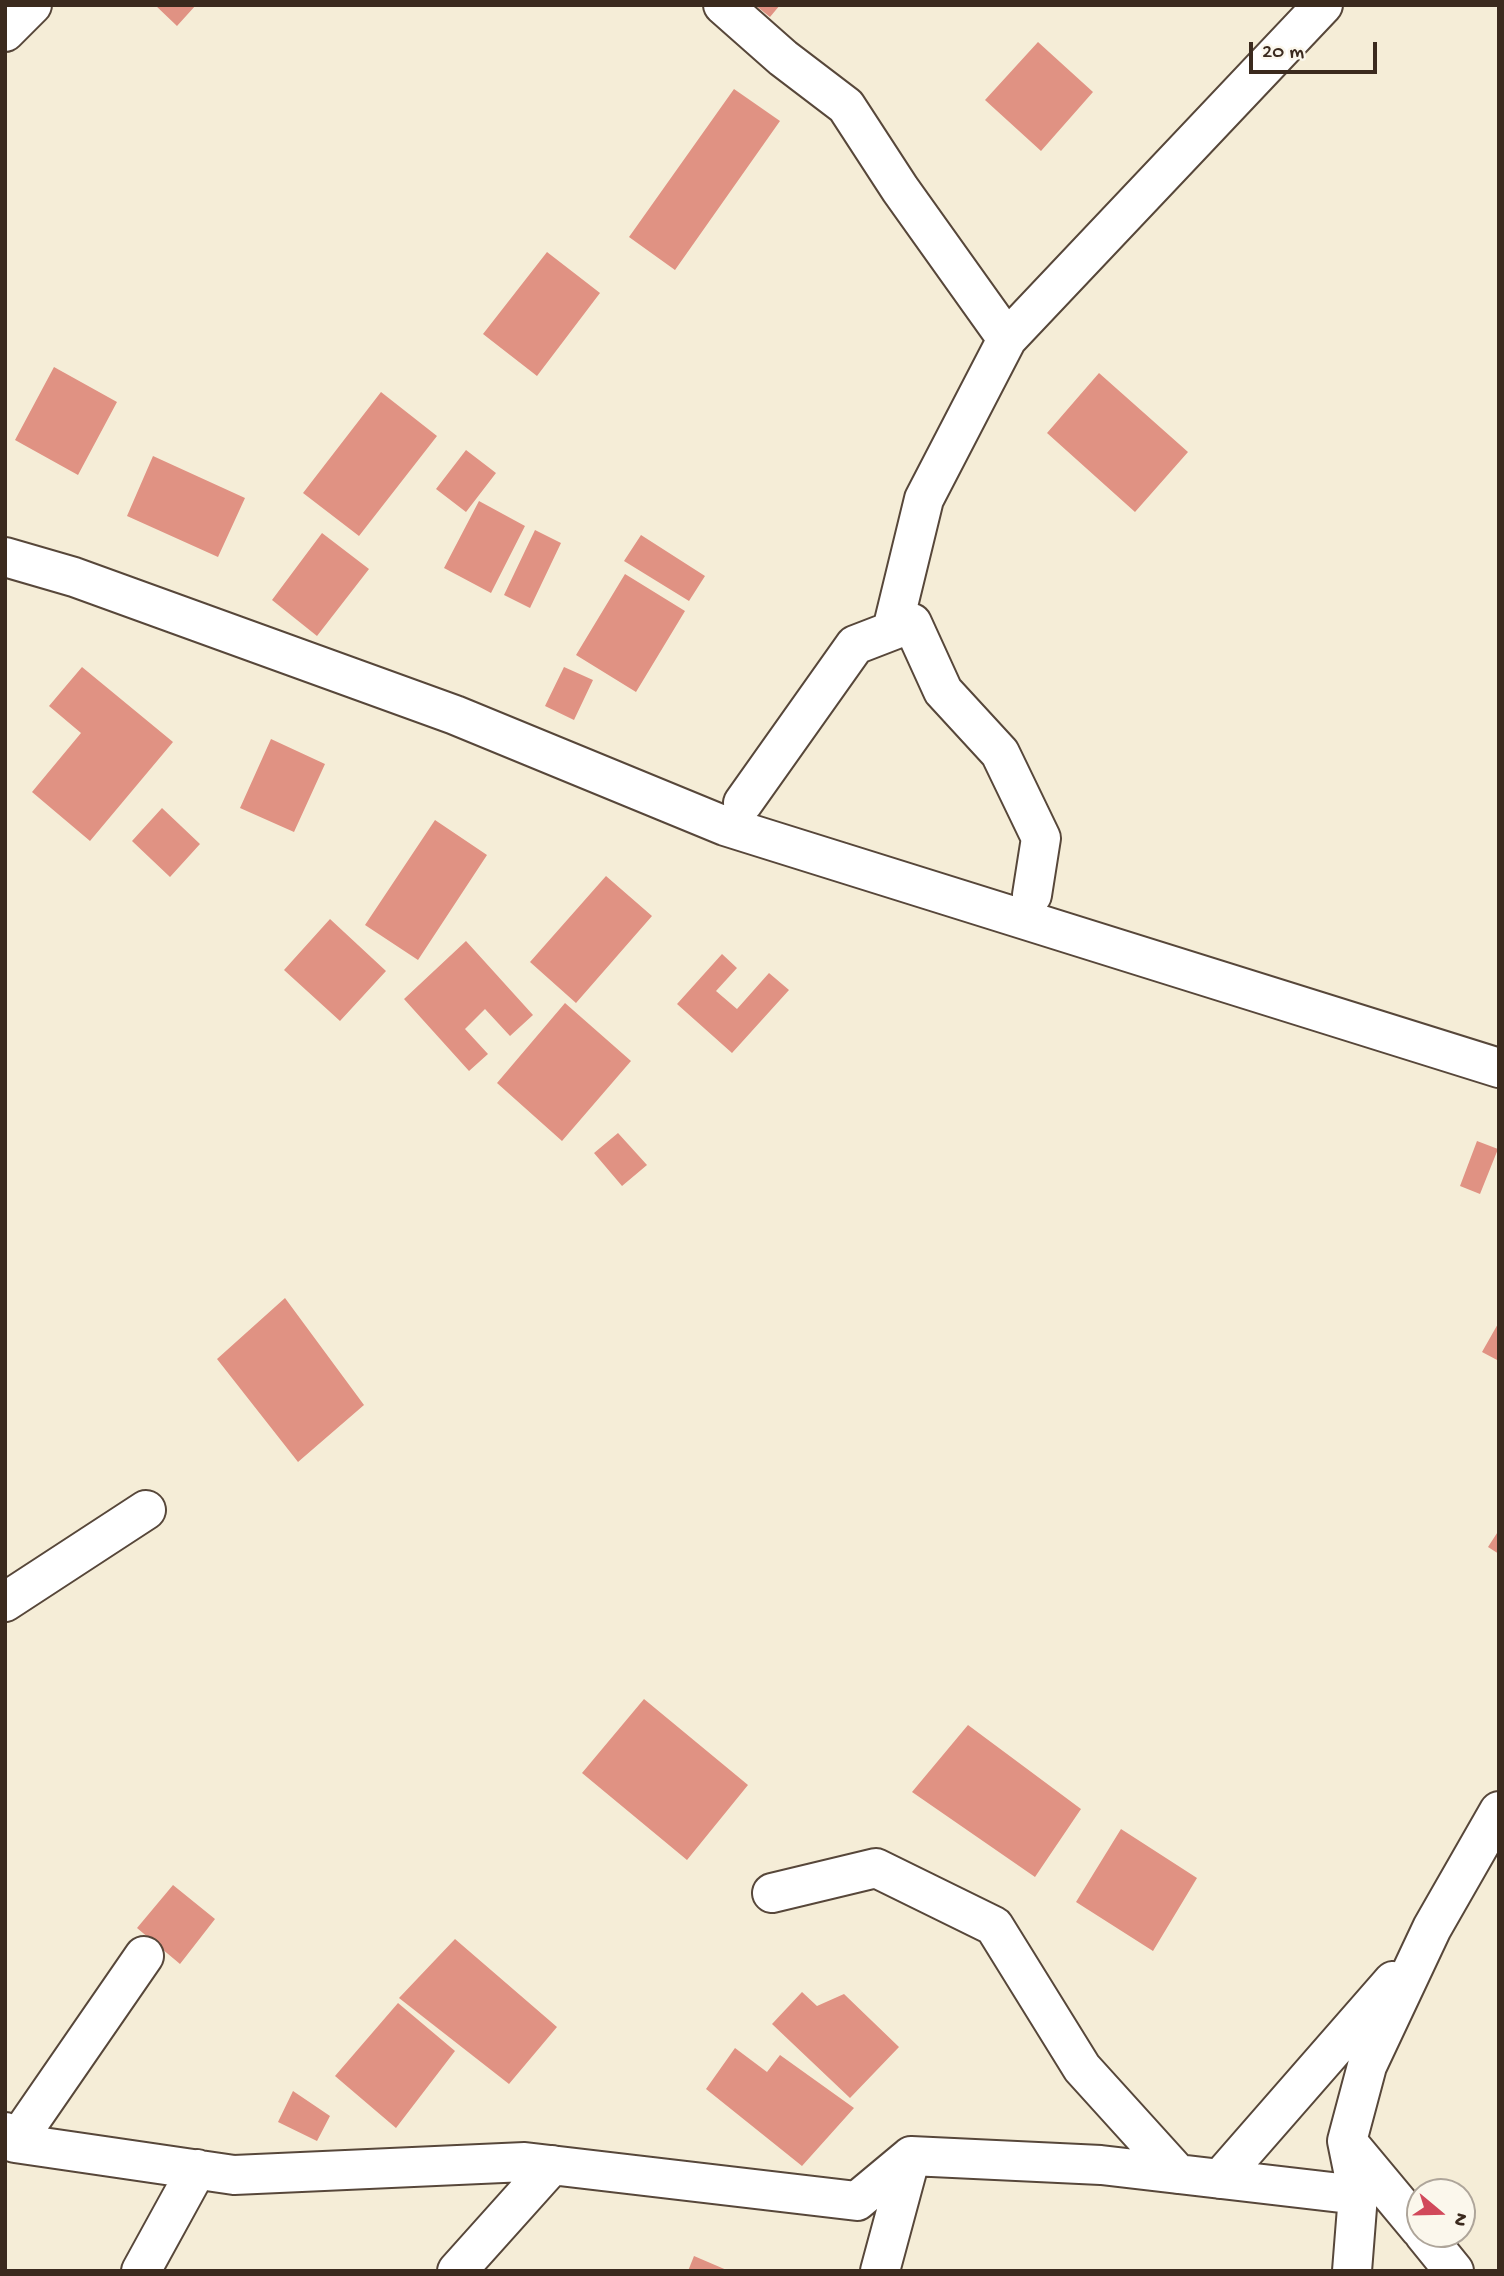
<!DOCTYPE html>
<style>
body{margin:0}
#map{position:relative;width:1504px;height:2276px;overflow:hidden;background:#f5edd7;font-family:"Gochi Hand",sans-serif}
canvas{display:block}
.frame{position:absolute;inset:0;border:7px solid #3b2a1e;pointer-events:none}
.north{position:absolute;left:1406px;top:2178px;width:70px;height:70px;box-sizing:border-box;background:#fbf7ec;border:2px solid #aea59a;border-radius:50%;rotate:109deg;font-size:19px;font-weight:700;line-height:28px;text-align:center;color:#3b2a1e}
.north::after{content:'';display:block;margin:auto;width:24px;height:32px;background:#d1495b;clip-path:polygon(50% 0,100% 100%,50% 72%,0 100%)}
.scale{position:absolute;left:1249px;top:42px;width:128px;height:32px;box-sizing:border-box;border:4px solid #3b2a1e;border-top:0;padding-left:9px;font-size:21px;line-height:24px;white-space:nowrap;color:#3b2a1e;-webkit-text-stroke:5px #fbf7ec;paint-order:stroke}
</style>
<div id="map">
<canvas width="1504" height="2276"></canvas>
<div class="frame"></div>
<div class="north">N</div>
<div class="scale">20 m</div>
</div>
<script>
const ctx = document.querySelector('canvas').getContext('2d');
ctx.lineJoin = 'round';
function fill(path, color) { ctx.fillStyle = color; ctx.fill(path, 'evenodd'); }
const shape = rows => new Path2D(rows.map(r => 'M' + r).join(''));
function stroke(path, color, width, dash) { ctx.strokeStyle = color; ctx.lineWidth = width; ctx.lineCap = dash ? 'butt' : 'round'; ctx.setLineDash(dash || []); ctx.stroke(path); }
fill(shape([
 [155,5,196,5,177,26],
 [755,5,780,5,770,17],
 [1038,42,1093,92,1041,151,985,100],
 [734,89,780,121,675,270,629,237],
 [547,252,600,293,537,376,483,334],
 [54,367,117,402,78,475,15,440],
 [1099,373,1188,452,1135,512,1047,433],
 [381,392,437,436,359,536,303,493],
 [466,450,496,473,466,512,436,489],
 [153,456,245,498,218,557,127,516],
 [479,501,525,526,491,593,444,568],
 [535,530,561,543,530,608,504,595],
 [322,533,369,569,317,636,272,600],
 [641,535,705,576,689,601,624,561],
 [625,574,685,611,636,692,576,655],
 [82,667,173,742,90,841,32,792,81,733,49,706],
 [564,667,593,680,574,720,545,706],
 [271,739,325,764,294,832,240,808],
 [162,808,200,844,170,877,132,841],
 [435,820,487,855,418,960,365,925],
 [606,876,652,916,576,1003,530,962],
 [330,919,386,971,340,1021,284,970],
 [466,941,533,1015,510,1036,485,1009,465,1029,488,1054,469,1071,404,999],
 [722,954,737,968,716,991,737,1009,769,973,789,990,732,1053,677,1004],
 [565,1003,631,1061,562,1141,497,1083],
 [618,1133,647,1165,622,1186,594,1153],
 [1477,1141,1498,1149,1480,1194,1460,1186],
 [285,1298,364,1405,298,1462,217,1359],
 [1499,1322,1499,1361,1482,1352],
 [1499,1530,1499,1554,1488,1547],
 [644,1699,748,1785,687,1860,582,1773],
 [968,1725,1081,1809,1035,1877,912,1792],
 [1121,1829,1197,1878,1153,1951,1076,1902],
 [173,1885,215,1919,180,1964,137,1928],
 [455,1939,557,2027,509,2084,399,1998],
 [802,1992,817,2006,844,1994,899,2047,850,2098,772,2024],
 [398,2003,455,2051,396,2128,335,2076],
 [735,2048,767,2072,780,2055,854,2108,802,2166,706,2089],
 [293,2091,330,2116,317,2141,278,2122],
 [694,2256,729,2271,688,2271]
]), '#e09283');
const minor = shape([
 [723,5,783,58,846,106,900,189,1007,339,924,499,892,630],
 [5,32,32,5],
 [1007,339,1323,5],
 [5,557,74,577,455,715,725,826,1499,1068],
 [743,803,855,645,912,623,943,691,1000,753,1041,838,1032,895],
 [5,1602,146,1510],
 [772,1893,876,1868,994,1926,1082,2068,1178,2174],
 [5,2132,15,2143,234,2175,525,2162,857,2201,911,2156,1101,2165,1358,2195],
 [15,2143,144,1956],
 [1350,2145,1420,2229],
 [1220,2179,1393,1981],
 [1424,2234,1454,2271],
 [141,2271,197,2169],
 [457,2271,552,2165],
 [880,2271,911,2156],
 [1352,2271,1358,2195,1347,2141,1367,2066,1432,1928,1499,1811]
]);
stroke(minor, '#57473a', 42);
stroke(minor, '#fff', 38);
</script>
